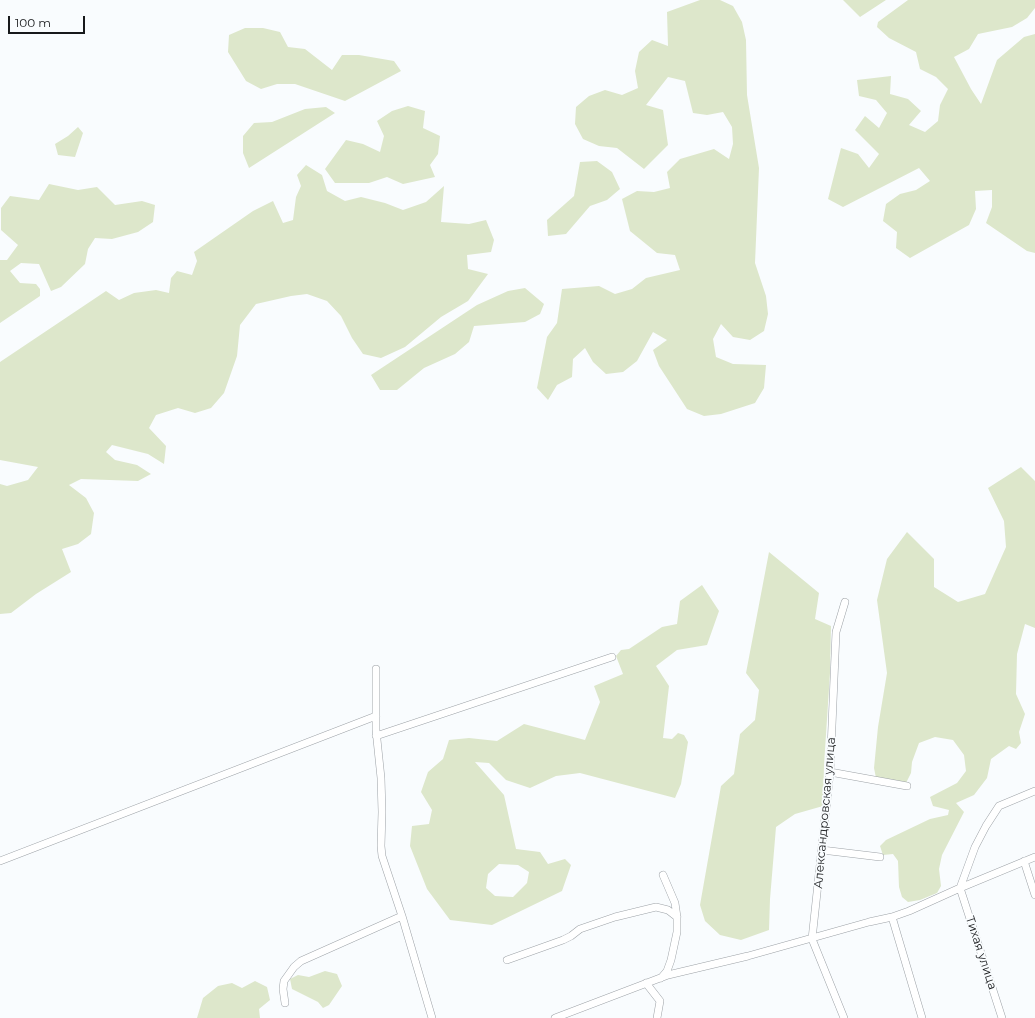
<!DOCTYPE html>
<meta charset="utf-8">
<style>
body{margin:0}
#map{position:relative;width:1035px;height:1018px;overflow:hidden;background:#f9fcfe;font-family:Montserrat,sans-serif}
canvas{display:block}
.scale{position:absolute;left:8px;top:16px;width:77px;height:18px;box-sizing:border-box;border:2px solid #17191b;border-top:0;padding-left:5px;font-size:12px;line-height:14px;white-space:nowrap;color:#17191b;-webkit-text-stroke:3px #f9fcfe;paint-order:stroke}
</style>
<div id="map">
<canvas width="1035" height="1018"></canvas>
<div class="scale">100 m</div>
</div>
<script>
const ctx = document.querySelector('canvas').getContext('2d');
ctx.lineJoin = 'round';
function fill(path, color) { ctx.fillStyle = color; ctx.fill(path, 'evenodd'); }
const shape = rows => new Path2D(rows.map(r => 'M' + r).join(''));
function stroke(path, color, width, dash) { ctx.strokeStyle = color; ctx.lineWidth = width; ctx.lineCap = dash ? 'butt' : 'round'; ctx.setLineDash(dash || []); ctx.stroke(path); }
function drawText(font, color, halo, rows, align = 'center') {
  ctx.font = font + ' Montserrat,sans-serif'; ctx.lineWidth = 3.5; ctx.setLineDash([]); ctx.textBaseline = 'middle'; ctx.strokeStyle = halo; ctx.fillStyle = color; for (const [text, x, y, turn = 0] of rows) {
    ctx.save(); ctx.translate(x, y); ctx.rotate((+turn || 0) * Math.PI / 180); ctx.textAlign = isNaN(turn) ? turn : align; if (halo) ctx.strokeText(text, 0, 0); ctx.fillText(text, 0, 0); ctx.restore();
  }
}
fill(shape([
 [700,0,720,0,733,6,742,22,746,40,747,95,759,168,755,263,766,296,768,314,764,331,750,340,733,337,721,324,713,339,716,357,733,364,766,365,764,388,755,403,721,414,704,416,687,409,659,366,653,350,667,340,653,332,637,361,623,372,606,374,593,362,585,348,573,359,572,377,557,385,548,400,537,388,547,337,557,323,562,289,599,286,615,294,632,289,646,278,680,270,675,255,657,253,630,231,622,199,637,191,654,192,670,188,667,172,680,159,714,149,729,159,733,144,732,127,723,112,707,115,693,113,685,81,668,77,646,105,663,110,668,145,644,169,617,148,599,146,583,139,575,124,576,107,589,96,605,90,622,95,638,88,635,71,639,52,652,40,668,46,667,12],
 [843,0,886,0,860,17],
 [908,0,1035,0,1035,8,1027,18,1012,27,978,34,969,49,954,57,971,89,981,104,997,60,1024,37,1035,34,1035,253,1027,251,986,223,992,207,992,190,975,191,976,209,969,225,910,258,896,248,897,232,883,221,886,204,900,194,916,190,930,181,919,168,843,207,828,199,841,148,858,154,869,168,879,154,855,130,865,116,879,128,887,113,876,100,859,96,857,80,891,76,890,94,908,99,921,111,909,125,925,132,938,121,940,105,948,89,936,77,920,69,916,52,889,38,877,27,878,22],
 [245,28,263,28,280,32,288,47,305,49,332,70,342,55,359,55,394,61,401,71,345,101,295,84,277,84,261,89,246,81,228,52,229,35],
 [408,106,425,111,423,128,440,136,438,154,430,165,435,177,403,184,387,177,369,183,335,183,325,169,346,140,363,144,380,152,384,136,377,121,392,111],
 [326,107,335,113,249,168,243,153,243,136,254,123,272,122,305,109],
 [78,127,83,133,75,157,58,155,55,144,68,136],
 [597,161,612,172,620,189,607,200,590,206,566,234,548,236,547,220,574,196,580,162],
 [306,165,322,175,327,191,345,201,361,197,385,203,403,210,426,202,444,186,441,222,469,224,486,220,494,240,491,252,467,255,468,269,488,274,468,301,441,317,405,347,381,358,363,354,352,338,341,316,327,301,307,294,291,296,256,304,240,325,237,356,224,393,211,408,195,413,178,408,156,415,149,428,166,446,164,464,148,454,112,445,106,452,115,460,137,465,151,474,138,481,81,479,69,485,86,498,94,513,91,534,78,544,62,549,71,572,36,594,11,613,0,614,0,484,7,486,28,480,38,467,0,460,0,362,106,291,119,300,134,293,156,290,169,293,171,278,177,271,192,275,197,261,194,252,253,211,273,201,283,223,293,220,296,197,301,186,297,175],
 [49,184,78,190,97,187,115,205,142,201,155,205,153,222,138,232,112,239,95,238,88,249,85,264,61,287,51,291,39,264,21,263,10,271,20,283,36,284,40,289,40,296,0,323,0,260,7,260,18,245,1,230,1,208,10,196,39,200],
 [525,288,544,304,540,314,525,322,474,326,469,342,455,354,424,368,397,390,380,390,371,375,477,305,508,291],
 [1021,467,1035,481,1035,628,1025,624,1017,654,1016,694,1025,714,1019,732,1021,743,1016,749,1009,746,991,759,987,778,974,795,956,803,964,812,942,855,939,869,941,886,937,893,920,900,908,902,902,897,899,887,898,861,893,854,883,855,880,846,886,840,930,819,948,815,949,810,933,806,930,797,957,783,966,771,964,755,953,740,935,737,919,743,912,762,911,773,906,783,876,778,874,768,878,727,887,673,877,600,887,559,907,532,934,559,934,587,958,602,985,594,1006,547,1004,521,988,488],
 [769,552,819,593,815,619,831,626,830,673,824,765,823,806,795,814,776,827,770,899,769,930,741,940,720,935,705,921,700,905,721,786,734,774,740,734,755,720,759,690,746,673],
 [702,585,719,611,707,645,677,650,656,666,669,686,663,738,672,739,678,733,684,735,688,742,681,784,675,798,580,773,556,776,530,788,506,780,489,763,475,762,504,795,516,849,540,852,548,864,565,859,571,865,562,891,492,925,450,920,427,889,410,846,412,826,429,824,432,810,421,792,428,772,443,759,449,740,469,738,497,741,524,724,585,740,600,702,594,686,623,674,616,656,621,650,629,649,662,627,677,624,680,601],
 [499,864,518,865,529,872,527,883,513,897,495,896,486,888,488,874],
 [325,971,337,974,342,986,329,1005,323,1008,318,1002,292,989,290,979,298,975,309,977],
 [255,981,267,987,270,1000,259,1009,260,1018,197,1018,203,998,218,986,232,983,242,988]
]), '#dde7cb');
const minor = shape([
 [376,669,376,730,381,778,382,812,381,846,382,856,402,916,432,1018],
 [376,736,612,657],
 [830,772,907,786],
 [822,850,880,857],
 [0,861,376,716],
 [1024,861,1035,895],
 [892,917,922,1018],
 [507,960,563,940,571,936,580,929,615,917,656,907,668,910,677,917],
 [661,978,667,971,671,960,677,932,677,917,675,903,663,875],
 [646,983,660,1001,657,1018],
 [285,1003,283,989,284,981,294,967,301,961,402,916],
 [555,1018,668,975,748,956,869,922,892,917,909,911,960,888,1035,857],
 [844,1018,812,939,830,772,836,632,845,602],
 [1002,1018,960,888,975,847,986,826,999,806,1035,791]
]);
stroke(minor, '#9da2a7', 8);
stroke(minor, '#fff', 7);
drawText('12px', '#17191b', '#f9fcfe', [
 ["Александровская улица",825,813,-85],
 ["Тихая улица",981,953,72]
]);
</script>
